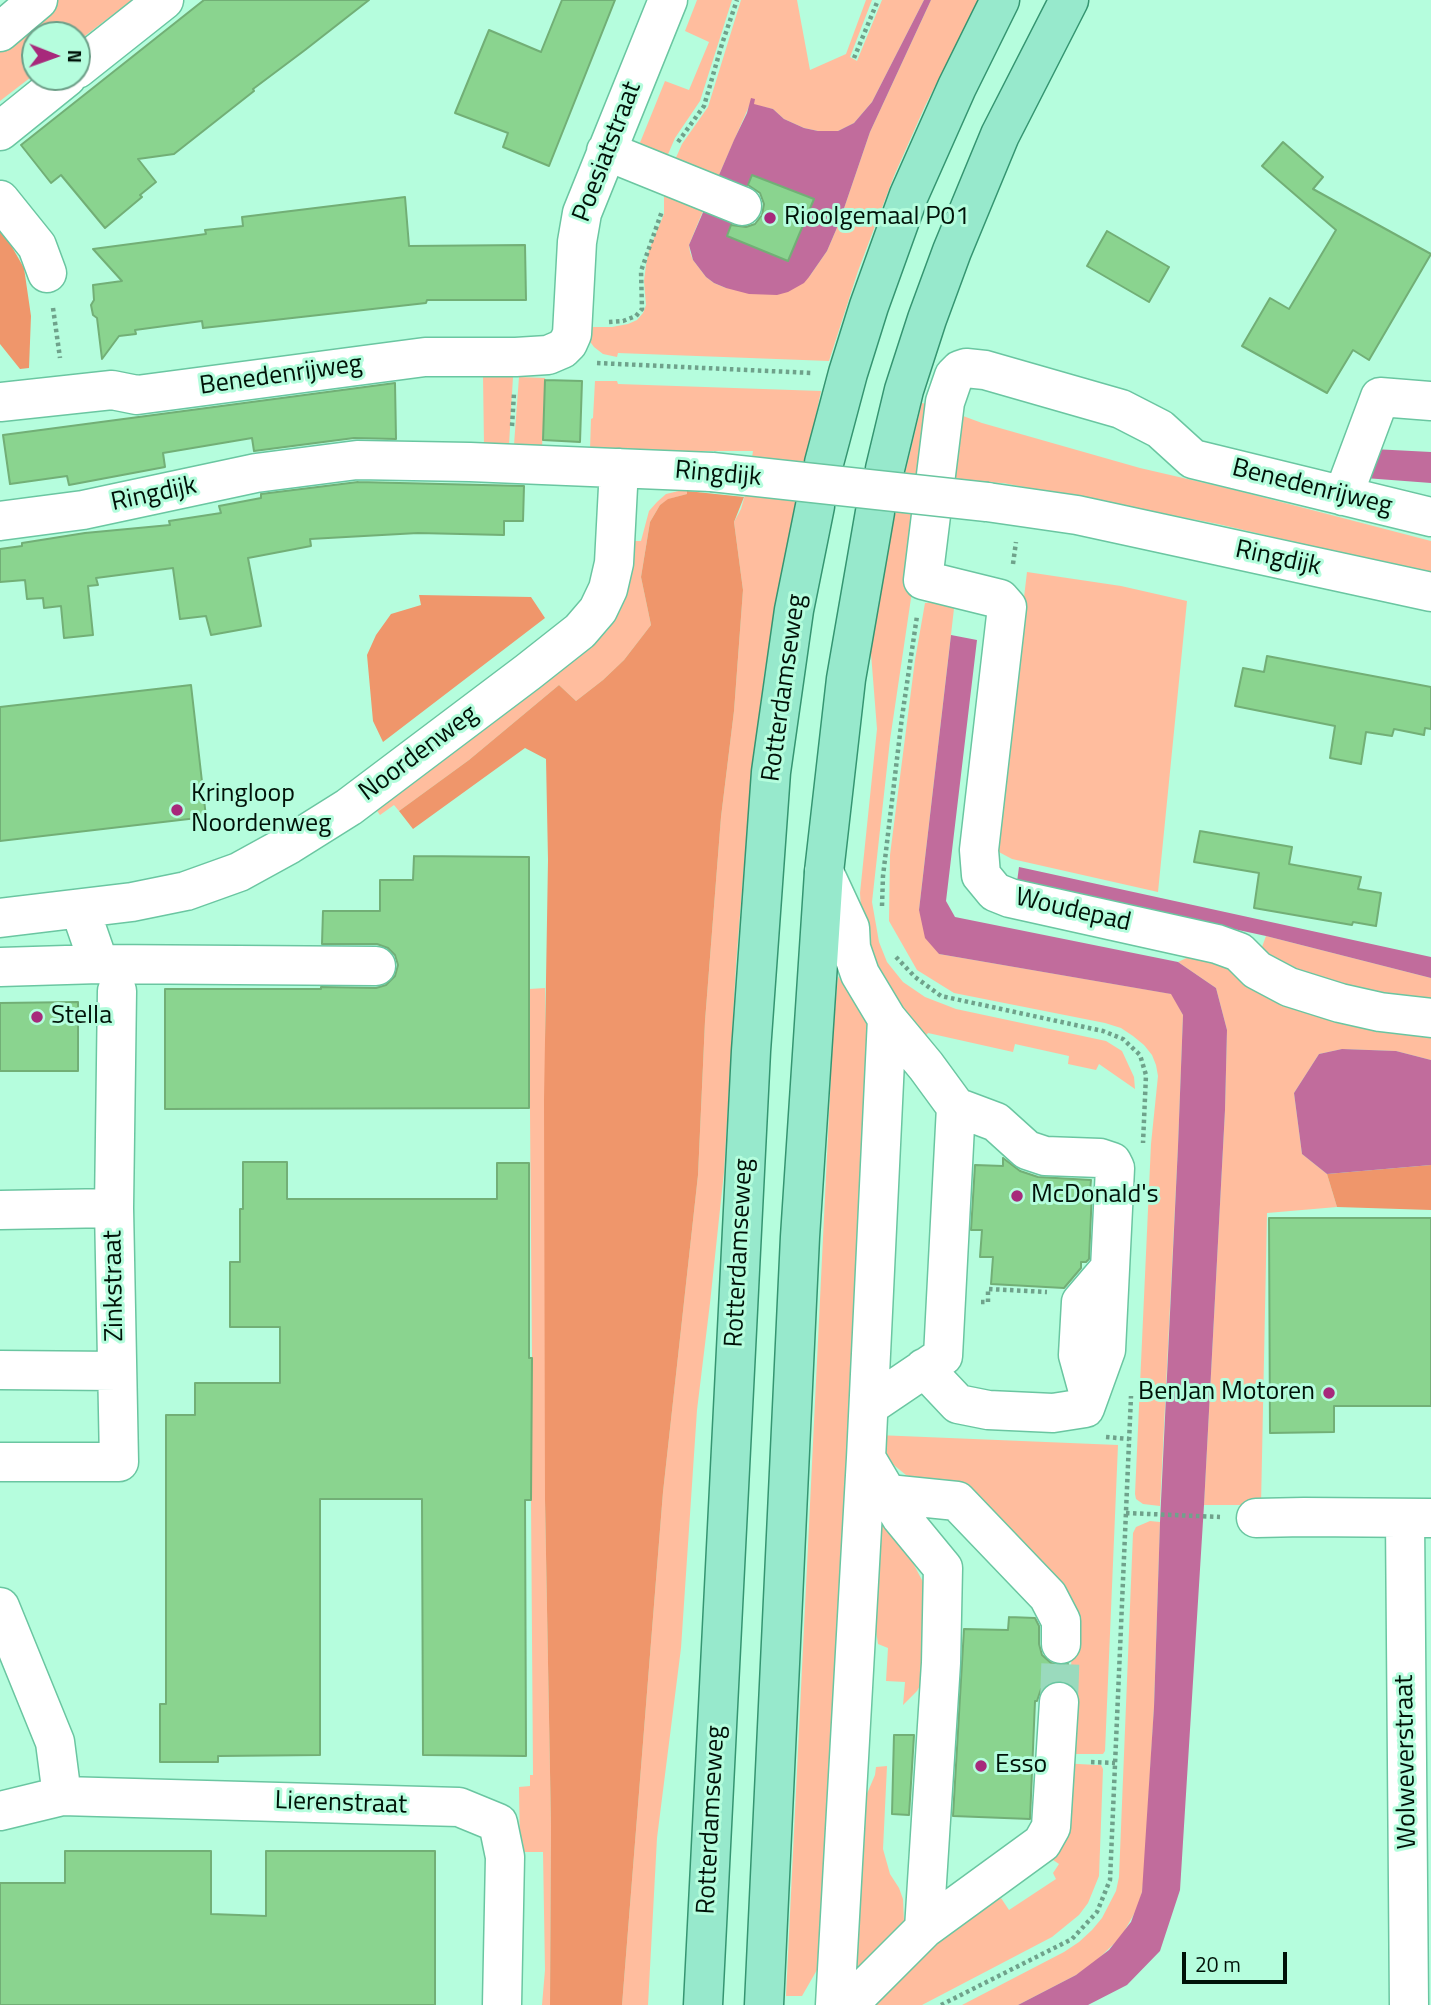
<!DOCTYPE html>
<style>
body{margin:0}
#map{position:relative;width:1431px;height:2005px;overflow:hidden;background:#b5fddd;font-family:"Titillium Web",sans-serif}
canvas{display:block}
.north{position:absolute;left:21px;top:21px;width:70px;height:70px;box-sizing:border-box;background:#b5fddd;border:2px solid #6d9f88;border-radius:50%;rotate:91deg;font-size:19px;font-weight:700;line-height:28px;text-align:center;color:#001208}
.north::after{content:'';display:block;margin:auto;width:24px;height:32px;background:#a7297b;clip-path:polygon(50% 0,100% 100%,50% 72%,0 100%)}
.scale{position:absolute;left:1182px;top:1952px;width:105px;height:32px;box-sizing:border-box;border:4px solid #001208;border-top:0;padding-left:9px;font-size:21px;line-height:24px;white-space:nowrap;color:#001208;-webkit-text-stroke:5px #b5fddd;paint-order:stroke}
</style>
<div id="map">
<canvas width="1431" height="2005"></canvas>
<div class="north">N</div>
<div class="scale">20 m</div>
</div>
<script>
const ctx = document.querySelector('canvas').getContext('2d');
ctx.lineJoin = 'round';
function fill(path, color) { ctx.fillStyle = color; ctx.fill(path, 'evenodd'); }
const shape = rows => new Path2D(rows.map(r => 'M' + r).join(''));
function stroke(path, color, width, dash) { ctx.strokeStyle = color; ctx.lineWidth = width; ctx.lineCap = dash ? 'butt' : 'round'; ctx.setLineDash(dash || []); ctx.stroke(path); }
function drawText(font, color, halo, rows, align = 'center') {
  ctx.font = font + ' "Titillium Web",sans-serif'; ctx.lineWidth = 6; ctx.setLineDash([]); ctx.textBaseline = 'middle'; ctx.strokeStyle = halo; ctx.fillStyle = color; for (const [text, x, y, turn = 0] of rows) {
    ctx.save(); ctx.translate(x, y); ctx.rotate((+turn || 0) * Math.PI / 180); ctx.textAlign = isNaN(turn) ? turn : align; if (halo) ctx.strokeText(text, 0, 0); ctx.fillText(text, 0, 0); ctx.restore();
  }
}
fill(shape([
 [58,0,132,0,77,42,77,35,35,35,35,74,0,101,0,45],
 [697,0,732,0,700,101,675,138,663,166,635,155,665,81,689,90,709,42,685,31],
 [741,0,797,0,810,70,846,54,866,0,872,0,850,57,857,61,882,0,924,0,872,102,854,123,838,131,818,131,804,128,784,119,773,109,750,104,715,184,671,169,682,144,708,107],
 [931,0,979,0,925,106,894,176,858,271,829,361,618,353,617,357,603,354,594,347,588,339,588,327,612,327,628,324,637,320,643,313,646,305,644,281,646,265,649,250,664,214,664,188,707,201,689,245,690,252,693,260,706,277,714,283,726,288,809,277,827,251,839,223,870,132],
 [483,376,513,377,509,445,484,445],
 [519,377,545,378,542,448,514,445],
 [595,381,617,381,618,384,821,391,777,601,764,675,747,827,736,965,724,1172,710,1303,697,1410,681,1648,657,1838,648,2005,622,2005,663,1492,698,1175,705,1021,721,817,734,711,743,590,734,522,741,509,748,484,753,451,590,451,591,419,593,418],
 [922,403,935,406,922,524,890,740,872,902,879,942,887,962,903,982,925,997,956,1009,1106,1041,1122,1051,1134,1077,1135,1089,1099,1064,1096,1070,1068,1064,1069,1056,1015,1044,1013,1052,928,1033,921,1041,879,976,862,924,860,893,877,729,870,641,883,565],
 [955,413,982,423,1140,468,1235,490,1431,541,1431,574,1218,524,1003,483,943,481],
 [687,489,687,494,669,499,660,505,650,522,641,577,651,625,624,660,603,680,576,701,559,685,469,760,399,811,394,805,380,815,375,808,587,649,607,631,620,611,628,590,633,568,635,541,641,541,649,511,657,502,666,494],
 [1027,572,1121,586,1187,601,1158,892,1012,859,997,851,997,827],
 [955,600,919,910,939,954,1172,994,1183,1015,1178,1146,1160,1506,1143,1504,1136,1499,1135,1494,1151,1144,1158,1076,1156,1065,1152,1055,1144,1045,1133,1036,1121,1028,1105,1023,954,993,917,970,889,921,890,855,915,660,925,603],
 [1266,936,1431,978,1431,1012,1258,958],
 [1201,951,1431,1027,1431,1060,1396,1051,1342,1049,1319,1054,1294,1093,1302,1154,1327,1174,1337,1207,1267,1213,1261,1505,1204,1505,1225,1110,1227,1030,1216,988,1178,962],
 [838,976,870,1026,825,1956,802,1996,786,1996,833,1033],
 [545,988,545,1500,551,1826,550,2005,542,2005,545,1970,543,1852,520,1852,519,1787,530,1786,530,1775,533,1775,531,1500,532,1358,529,989],
 [877,1435,1118,1445,1105,1751,1103,1754,1067,1754,1072,1646,968,1494,906,1475,884,1457],
 [879,1514,903,1544,923,1582,928,1606,926,1675,917,1691,903,1705,905,1682,886,1681,888,1648,878,1644,871,1597],
 [1150,1521,1160,1522,1154,1707,1144,1876,1142,1892,1138,1907,1121,1937,1094,1963,1076,1975,1018,2005,962,2005,1064,1952,1079,1942,1092,1930,1102,1918,1116,1891,1119,1877,1133,1533,1136,1527],
 [1061,1763,1096,1765,1101,1765,1103,1769,1099,1876,1088,1903,1079,1915,1052,1937,922,2005,867,2005,940,1935,1001,1898,1009,1910,1056,1879,1053,1873,1059,1864,1047,1856],
 [887,1766,883,1849,890,1874,899,1888,903,1899,904,1922,854,1972,860,1833,866,1796,875,1775,876,1767]
]), '#ffbd9e');
fill(shape([
 [0,226,24,268,31,316,29,368,20,369,0,344],
 [687,491,744,497,734,522,743,590,734,711,721,817,705,1021,698,1175,663,1492,622,2005,550,2005,551,1826,545,1500,544,1100,548,860,546,759,525,748,413,829,399,811,469,760,559,685,576,701,603,680,624,660,651,625,641,577,650,522,660,505,668,499,687,494],
 [419,595,531,597,545,618,383,742,373,721,367,655,376,635,391,614,421,605],
 [1431,1165,1431,1210,1337,1207,1327,1174]
]), '#ef966b');
fill(shape([
 [924,0,931,0,870,132,839,223,827,251,809,277,804,283,788,292,777,295,749,294,726,288,714,283,706,277,693,260,689,245,734,140,747,113,751,98,755,99,754,104,773,109,784,119,804,128,818,131,838,131,854,123,872,102],
 [752,175,813,199,788,261,727,236],
 [1373,449,1431,452,1431,483,1365,478],
 [951,635,977,640,946,901,955,917,1178,962,1216,988,1227,1030,1225,1110,1204,1505,1180,1890,1160,1951,1127,1985,1088,2005,1018,2005,1076,1975,1109,1950,1131,1922,1142,1892,1154,1707,1160,1522,1178,1146,1183,1015,1171,994,939,954,925,938,919,910],
 [1019,867,1431,957,1431,978,1266,936,1017,882],
 [1342,1049,1396,1051,1431,1060,1431,1165,1327,1174,1302,1154,1294,1093,1319,1054]
]), '#c16c9c');
const building = shape([
 [204,0,369,0,305,50,253,89,254,91,174,154,138,159,156,182,140,195,142,197,105,228,61,175,51,183,21,145,204,0],
 [562,0,615,0,549,166,503,147,508,133,455,113,489,30,541,52,562,0],
 [1283,142,1323,177,1313,189,1431,254,1369,360,1353,350,1327,393,1242,346,1270,298,1289,309,1336,230,1262,166,1283,142],
 [752,175,814,199,788,261,727,236,731,225,746,227,755,224,762,215,764,204,760,193,748,185,752,175],
 [405,197,409,246,525,245,526,300,427,300,426,303,203,328,202,321,135,330,136,334,119,336,102,359,97,318,93,315,91,305,94,300,93,285,122,281,93,249,206,234,205,230,243,226,242,217,405,197],
 [1107,231,1169,267,1149,302,1087,266,1107,231],
 [545,380,582,381,580,442,543,440,545,380],
 [395,383,396,439,354,438,254,451,252,438,163,453,165,467,69,485,67,476,10,484,3,435,395,383],
 [358,482,524,486,523,521,504,521,504,535,418,533,310,539,311,546,248,558,261,626,211,635,206,616,180,619,173,568,96,578,98,585,88,586,93,635,64,638,61,606,44,608,43,598,27,599,25,580,0,582,0,549,22,546,22,543,85,533,170,525,169,521,221,513,219,506,261,498,261,494,358,482],
 [1267,656,1431,687,1431,729,1425,728,1424,735,1394,729,1392,736,1366,732,1361,764,1330,758,1335,726,1235,706,1243,668,1264,672,1267,656],
 [191,685,206,817,0,841,0,707,191,685],
 [1200,831,1292,847,1289,864,1361,877,1358,889,1381,893,1376,926,1353,922,1352,925,1254,908,1259,873,1194,862,1200,831],
 [414,856,529,857,529,1108,165,1109,165,989,321,989,321,987,376,988,386,985,395,976,398,965,395,955,388,948,377,944,322,944,323,911,380,911,380,880,413,880,414,856],
 [78,1002,78,1071,0,1071,0,1003,78,1002],
 [1003,1158,1020,1171,1038,1177,1091,1180,1090,1191,1092,1191,1089,1259,1086,1262,1081,1262,1081,1268,1064,1288,991,1284,993,1257,980,1257,982,1230,971,1230,975,1165,1003,1166,1003,1158],
 [243,1162,287,1162,287,1199,497,1199,497,1163,529,1163,529,1358,532,1358,531,1500,525,1500,526,1756,423,1755,422,1499,320,1499,320,1755,218,1756,218,1762,160,1762,160,1704,166,1704,166,1415,195,1415,195,1383,280,1383,280,1327,230,1327,230,1262,240,1262,240,1209,243,1209,243,1162],
 [1269,1218,1431,1218,1431,1406,1334,1406,1334,1432,1270,1433,1269,1218],
 [1009,1617,1035,1618,1039,1626,1039,1644,1042,1655,1051,1663,1060,1666,1068,1664,1067,1682,1060,1680,1049,1683,1041,1689,1037,1701,1035,1701,1030,1819,953,1816,964,1629,1008,1630,1009,1617],
 [894,1735,914,1735,909,1815,892,1814,894,1735],
 [65,1851,211,1851,211,1914,266,1916,266,1851,435,1851,435,2005,0,2005,0,1883,65,1883,65,1851]
]);
fill(building, '#8ad48f');
stroke(building, '#72af76', 2);
stroke(shape([
 [1059,1702,1061,1644]
]), '#9adabd', 38, [38, 19]);
const minor = shape([
 [0,32,38,0],
 [77,69,164,0],
 [0,131,67,77],
 [606,151,742,206],
 [0,200,37,246,47,273],
 [0,402,112,390,137,395,425,357,516,357,548,355,562,349,568,343,572,334,577,242,582,213,668,0],
 [1343,496,1380,397,1431,401],
 [987,502,1077,515,1431,592],
 [1431,517,1193,459,1160,429,1121,409,985,370,966,368,960,370,954,376,945,402,923,580,1000,599,1007,607,979,850,981,875,995,892,1010,898,1217,944,1239,952,1257,970,1289,987,1340,1003,1380,1012,1431,1018],
 [0,521,83,510,256,473,357,460,470,462,712,472],
 [824,872,850,928,851,948,860,974,887,1019,866,1458,835,2005],
 [80,909,99,964,376,966],
 [0,918,132,902,186,891,239,872,290,844,349,807,528,672,580,631,598,610,608,589,614,563,619,468],
 [0,967,99,964],
 [0,1210,114,1208],
 [924,1368,958,1404,988,1410,1053,1413,1085,1408,1106,1350,1115,1168,1112,1162,1100,1158,1045,1156,1027,1150,996,1122,956,1107],
 [0,1370,117,1371],
 [1089,1395,1078,1355,1081,1302,1110,1268],
 [869,1406,943,1356,956,1107,926,1066,887,1019],
 [0,1462,119,1462,114,1208,117,991],
 [888,1494,957,1501,1048,1596,1061,1621,1061,1644],
 [1256,1518,1304,1517,1429,1518],
 [1405,1518,1409,2005],
 [0,1607,55,1742,62,1796],
 [0,1811,62,1796,459,1807,498,1823,505,1857,502,2005],
 [924,1929,1042,1843,1051,1827,1059,1702],
 [848,2005,924,1929,941,1663,943,1568,901,1517,866,1458]
]);
const major = shape([
 [824,463,848,373,869,306,909,195,957,87,1000,0],
 [885,469,904,390,927,319,952,251,1000,135,1069,0],
 [703,2005,751,1051,771,772,794,610,815,506],
 [764,2005,800,1237,824,872,846,679,875,512]
]);
stroke(minor, '#6ac6a1', 41);
stroke(major, '#359571', 41);
stroke(shape([
 [854,58,878,0],
 [678,142,704,106,722,44,737,0],
 [53,308,60,358],
 [609,322,623,321,636,316,642,309,641,271,662,211],
 [597,363,812,373],
 [512,426,514,393],
 [1013,564,1016,542],
 [882,906,883,876,902,717,917,616],
 [896,957,915,977,941,996,1103,1031,1123,1039,1140,1055,1146,1075,1143,1143],
 [981,1302,988,1302,988,1289,1047,1292],
 [1106,1437,1129,1439],
 [1126,1513,1220,1517],
 [1091,1762,1115,1763],
 [941,2005,1072,1939,1097,1912,1110,1880,1131,1396]
]), '#6fa28b', 4.5, [3.5, 3.5]);
stroke(minor, '#fff', 38);
stroke(major, '#97e9cc', 38);
const minorBridge = shape([
 [712,472,987,502]
]);
stroke(minorBridge, '#6ac6a1', 41, []);
stroke(minorBridge, '#fff', 38);
for (const [x, y, r, color] of [
 [770,218,7,"#a7297b"],
 [177,810,7,"#a7297b"],
 [37,1017,7,"#a7297b"],
 [1017,1196,7,"#a7297b"],
 [1329,1393,7,"#a7297b"],
 [981,1766,7,"#a7297b"]
]) { const dot = new Path2D(); dot.arc(x, y, r, 0, 2 * Math.PI); ctx.fillStyle = color; ctx.fill(dot); stroke(dot, '#b5fddd', 2.5); }
drawText('26px', '#001208', '#b5fddd', [
 ["Poesiatstraat",608,152,-69],
 ["Benedenrijweg",281,376,-8],
 ["Ringdijk",718,475,5],
 ["Benedenrijweg",1312,488,14],
 ["Ringdijk",154,495,-12],
 ["Ringdijk",1278,559,12],
 ["Rotterdamseweg",785,688,-82],
 ["Noordenweg",419,754,-37],
 ["Woudepad",1073,911,13],
 ["Rotterdamseweg",740,1253,-87],
 ["Zinkstraat",115,1286,-91],
 ["Wolweverstraat",1407,1762,-91],
 ["Lierenstraat",341,1804,2],
 ["Rotterdamseweg",712,1820,-87]
]);
drawText('26px', '#001208', '#b5fddd', [
 ["Rioolgemaal P01",784,218],
 ["Kringloop",191,795],
 ["Noordenweg",191,825],
 ["Stella",51,1017],
 ["McDonald's",1031,1196],
 ["BenJan Motoren",1315,1393,"right"],
 ["Esso",995,1766]
], 'left');
</script>
